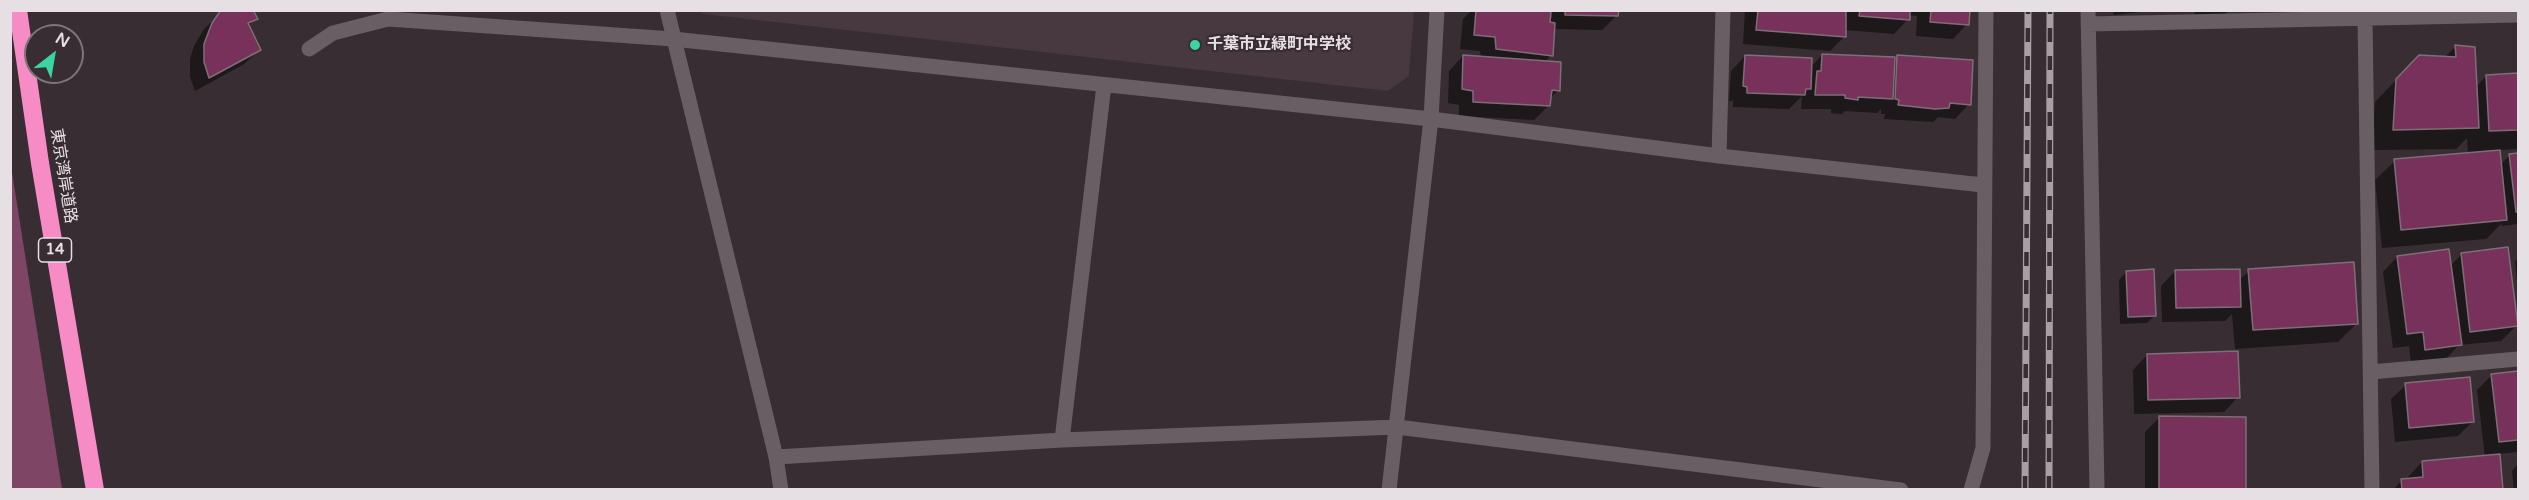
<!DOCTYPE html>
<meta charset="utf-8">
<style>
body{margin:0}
#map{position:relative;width:2529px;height:500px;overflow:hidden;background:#382d32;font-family:"Varela Round",sans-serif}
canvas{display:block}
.frame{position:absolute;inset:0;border:12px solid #e6dfe3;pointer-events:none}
.north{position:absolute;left:24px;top:24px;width:60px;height:60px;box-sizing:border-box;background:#382d32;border:2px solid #7e7479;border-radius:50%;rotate:31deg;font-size:16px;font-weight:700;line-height:24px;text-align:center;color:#e6dfe3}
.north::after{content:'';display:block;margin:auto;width:21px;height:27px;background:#3bd4a4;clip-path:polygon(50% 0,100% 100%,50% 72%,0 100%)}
</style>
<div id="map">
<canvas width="2529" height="500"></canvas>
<div class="frame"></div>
<div class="north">N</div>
</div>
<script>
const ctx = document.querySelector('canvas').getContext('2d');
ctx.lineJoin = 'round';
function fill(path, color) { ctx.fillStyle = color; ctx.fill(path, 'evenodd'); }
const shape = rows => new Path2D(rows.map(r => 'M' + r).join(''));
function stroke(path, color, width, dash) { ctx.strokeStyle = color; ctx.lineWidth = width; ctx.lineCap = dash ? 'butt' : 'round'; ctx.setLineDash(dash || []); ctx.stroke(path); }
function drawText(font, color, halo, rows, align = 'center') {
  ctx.font = font + ' "Varela Round","Noto Sans JP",sans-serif'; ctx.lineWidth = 4.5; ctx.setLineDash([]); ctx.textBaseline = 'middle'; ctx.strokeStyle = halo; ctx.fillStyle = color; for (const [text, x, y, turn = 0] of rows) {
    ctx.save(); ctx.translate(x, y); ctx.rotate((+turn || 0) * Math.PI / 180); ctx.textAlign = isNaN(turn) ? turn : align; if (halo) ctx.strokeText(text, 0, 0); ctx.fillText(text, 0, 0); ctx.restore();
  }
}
fill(shape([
 [698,11,1413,10,1414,11,1409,76,1388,91,704,14]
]), '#483840');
fill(shape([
 [10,166,11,166,62,489,11,489]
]), '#7e4664');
fill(shape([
 [218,10,252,10,256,18,248,26,259,50,244,64,195,91,190,77,190,59,194,46,204,29,220,14],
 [1472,10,1549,10,1549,18,1552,18,1552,10,1617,10,1617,15,1602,30,1553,29,1551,55,1544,63,1559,90,1549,99,1549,105,1534,120,1459,116,1459,105,1448,103,1449,71,1463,56,1481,58,1480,51,1460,49,1463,19],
 [1745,10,1968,10,1967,24,1953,39,1916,36,1917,16,1909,15,1908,19,1894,34,1845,30,1845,36,1830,51,1743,44],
 [2113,10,2157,10,2114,15],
 [2194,10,2229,10,2223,17,2195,19],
 [2456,46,2476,87,2486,76,2518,74,2518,149,2499,150,2500,165,2510,155,2518,154,2518,224,2502,226,2501,224,2486,239,2382,248,2375,180,2395,161,2468,154,2467,138,2456,149,2372,150,2375,102,2397,79,2444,58],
 [1822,55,1893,62,1898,57,1969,104,1955,119,1938,117,1933,122,1884,119,1885,114,1881,114,1881,109,1877,113,1845,111,1842,114,1831,113,1831,109,1801,109,1802,96,1789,109,1733,107,1733,101,1729,101,1731,71,1745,56,1810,68],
 [2461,255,2516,326,2501,341,2459,345,2446,359,2411,364,2409,346,2393,348,2383,272,2397,257,2450,266],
 [2518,258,2518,291,2515,262],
 [2175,271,2238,281,2249,271,2357,323,2338,342,2235,349,2232,314,2225,321,2162,322,2161,286],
 [2126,272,2155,315,2147,323,2120,324,2119,280],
 [2147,355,2238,397,2224,412,2134,414,2133,370],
 [2518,373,2518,452,2498,454,2502,490,2393,490,2402,480,2408,480,2408,477,2422,462,2485,457,2477,390,2492,375],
 [2406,385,2473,421,2458,436,2395,442,2391,399],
 [2160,417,2245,490,2145,490,2145,432],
 [2518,464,2518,490,2514,490,2512,471]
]), '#0007');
const building = shape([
 [221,10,253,10,258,19,248,23,261,50,209,78,204,62,204,44,212,23,221,10],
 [1476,10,1551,10,1550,22,1555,23,1553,56,1496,49,1495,37,1474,35,1476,10],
 [1565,10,1619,10,1618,16,1565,15,1565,10],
 [1758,10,1846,10,1846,37,1756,30,1758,10],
 [1860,10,1910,10,1910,20,1859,16,1860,10],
 [1931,10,1970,10,1969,25,1930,22,1931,10],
 [2455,45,2475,47,2479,128,2393,130,2396,79,2419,55,2456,57,2455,45],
 [1822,54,1895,57,1893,99,1858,97,1858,100,1845,98,1845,95,1815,95,1817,71,1821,71,1822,54],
 [1463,55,1561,62,1560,91,1552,90,1550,106,1473,102,1473,91,1462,89,1463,55],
 [1745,55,1812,58,1811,89,1806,89,1805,95,1747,93,1747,87,1743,86,1745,55],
 [1897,55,1973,60,1971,105,1950,103,1949,108,1935,109,1898,105,1899,100,1895,99,1897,55],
 [2518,73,2518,130,2489,131,2486,75,2518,73],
 [2500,150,2507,220,2401,230,2394,159,2500,150],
 [2518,153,2518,212,2516,212,2509,154,2518,153],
 [2508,247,2518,326,2470,332,2461,253,2508,247],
 [2449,249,2462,345,2425,350,2423,332,2407,334,2397,256,2449,249],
 [2354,262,2358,324,2253,330,2248,269,2354,262],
 [2154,269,2156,316,2128,317,2126,271,2154,269],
 [2240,269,2241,307,2176,308,2175,270,2240,269],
 [2238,351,2240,398,2148,400,2147,354,2238,351],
 [2518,371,2518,440,2499,442,2491,374,2518,371],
 [2470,377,2474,422,2409,428,2405,383,2470,377],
 [2159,416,2246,417,2246,490,2159,490,2159,416],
 [2500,454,2503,490,2402,490,2401,479,2423,477,2422,461,2500,454]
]);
fill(building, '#77315a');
stroke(building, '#7c7076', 1.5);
stroke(shape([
 [2371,372,2518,359]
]), '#695e63', 15);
stroke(shape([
 [2088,10,2097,490],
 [2365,18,2372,490],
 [2088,24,2518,15],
 [309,49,333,33,388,19,673,39,1431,119,1719,156,1983,185],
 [1719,156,1723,10],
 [1062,440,1104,85],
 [776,457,1062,440,1397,427,1901,490],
 [1389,490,1431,119,1437,10],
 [1971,490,1983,448,1986,10]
]), '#695e63', 15);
stroke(shape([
 [667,10,776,457,781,490]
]), '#695e63', 15);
stroke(shape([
 [18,10,40,163,95,490]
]), '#f78bc6', 18);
const rail = shape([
 [2025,490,2028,10],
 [2049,490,2050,10]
]);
stroke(rail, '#a79fa3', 7);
stroke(rail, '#382d32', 4.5, [14]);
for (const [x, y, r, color] of [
 [1195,45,6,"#3bd4a4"]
]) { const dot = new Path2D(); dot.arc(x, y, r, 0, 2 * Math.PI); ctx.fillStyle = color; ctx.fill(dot); stroke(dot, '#382d32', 2); }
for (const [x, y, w] of [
 [55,250,33]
]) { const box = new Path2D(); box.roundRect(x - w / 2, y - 12, w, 24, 4.5); ctx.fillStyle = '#382d32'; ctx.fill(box); stroke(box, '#e6dfe3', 1.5); }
drawText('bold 15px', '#e6dfe3', null, [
 ["14",55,250]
]);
drawText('bold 16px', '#e6dfe3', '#382d32', [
 ["千葉市立緑町中学校",1207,45]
], 'left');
drawText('16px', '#e6dfe3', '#382d32', [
 ["東京湾岸道路",63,176,81]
]);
</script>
